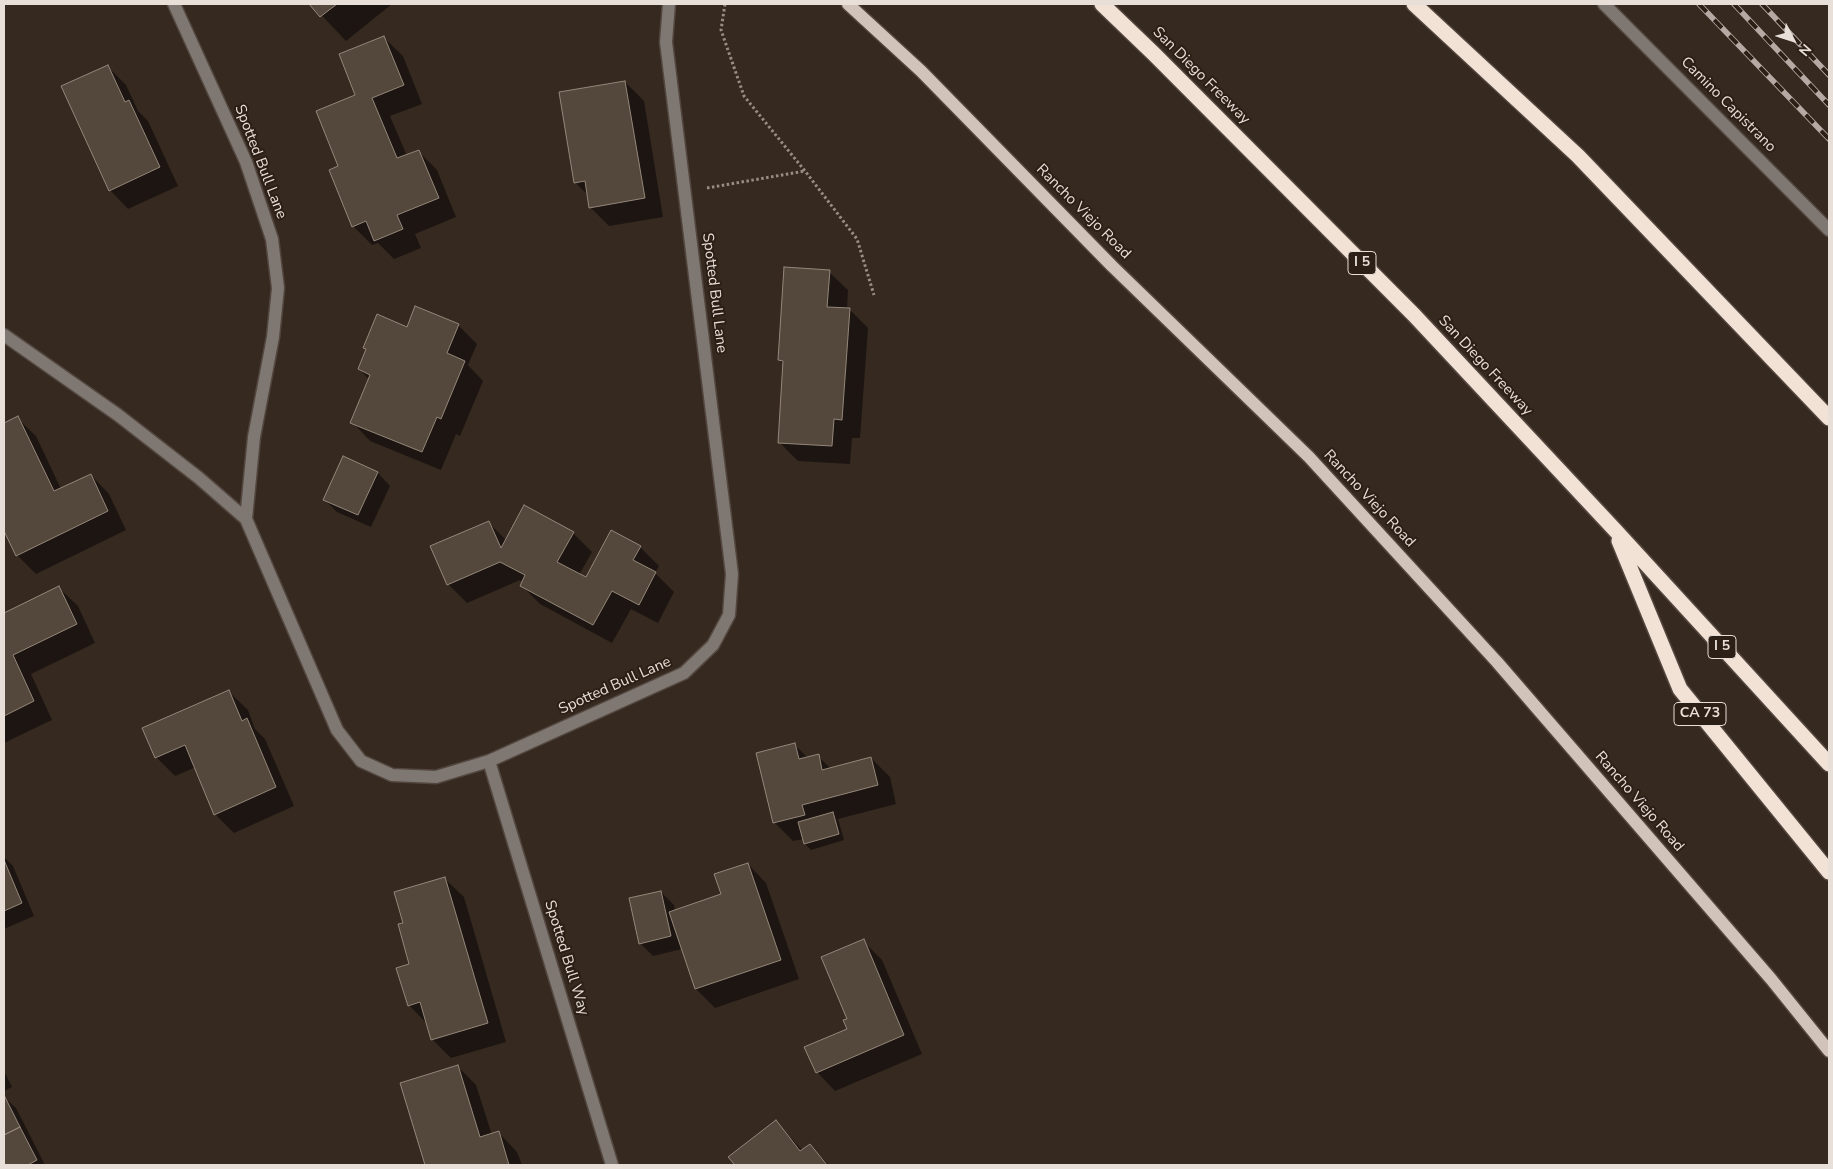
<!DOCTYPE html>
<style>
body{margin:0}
#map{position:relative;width:1833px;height:1169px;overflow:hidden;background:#362920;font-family:"Nunito Sans",sans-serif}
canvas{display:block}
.frame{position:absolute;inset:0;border:5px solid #e8dfd9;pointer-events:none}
.north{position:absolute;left:1768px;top:15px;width:50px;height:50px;-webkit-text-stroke:4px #2c1f16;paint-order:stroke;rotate:130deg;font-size:14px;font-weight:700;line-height:20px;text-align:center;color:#e8dfd9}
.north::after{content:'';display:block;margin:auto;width:18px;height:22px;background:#e8dfd9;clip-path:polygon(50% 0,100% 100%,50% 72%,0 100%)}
</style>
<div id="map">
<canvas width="1833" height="1169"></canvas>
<div class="frame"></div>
<div class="north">N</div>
</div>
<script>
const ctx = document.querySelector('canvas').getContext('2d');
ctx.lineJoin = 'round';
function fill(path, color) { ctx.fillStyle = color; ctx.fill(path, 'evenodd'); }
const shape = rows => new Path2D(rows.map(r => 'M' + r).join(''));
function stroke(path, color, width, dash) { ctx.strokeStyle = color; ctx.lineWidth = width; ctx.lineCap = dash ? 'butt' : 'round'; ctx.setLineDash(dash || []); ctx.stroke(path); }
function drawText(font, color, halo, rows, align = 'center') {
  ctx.font = font + ' "Nunito Sans",sans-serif'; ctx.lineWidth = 4; ctx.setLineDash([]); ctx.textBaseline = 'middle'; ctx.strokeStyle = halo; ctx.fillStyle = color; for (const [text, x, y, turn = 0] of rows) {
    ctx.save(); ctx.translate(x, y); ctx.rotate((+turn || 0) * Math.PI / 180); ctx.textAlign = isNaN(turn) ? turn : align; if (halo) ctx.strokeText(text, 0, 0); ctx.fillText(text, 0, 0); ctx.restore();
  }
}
fill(shape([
 [311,4,392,4,346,41],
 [384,38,403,56,422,104,390,116,407,156,418,151,437,170,456,217,415,234,421,248,394,259,378,243,372,245,353,226,340,167,357,96],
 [107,66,126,85,138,111,148,121,178,186,128,209,110,190],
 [625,82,644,101,663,217,609,226,590,207,588,195,575,182],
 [829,272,848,290,847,309,849,309,868,328,860,438,852,438,850,464,798,461,779,442,784,365,779,360],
 [458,325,477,344,468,365,483,381,460,436,456,434,441,470,370,441,352,422,370,380,359,369,367,350,364,347,408,329],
 [17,418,36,436,61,489,91,475,109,494,126,530,36,574,17,555,4,528,4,424],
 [343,458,378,473,390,486,371,527,337,512,325,500],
 [489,523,506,540,573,533,592,552,579,575,587,579,640,547,659,566,655,573,674,592,658,623,631,609,612,643,540,604,521,585,523,582,520,580,467,603,448,584],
 [59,588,78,606,95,643,31,674,52,720,4,743,4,614],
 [229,692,248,710,255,729,265,739,294,806,234,833,215,814,196,767,175,776,156,757],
 [794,744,808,758,818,756,831,769,871,758,890,777,896,804,838,819,844,840,811,850,805,844,804,839,793,841,774,822],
 [4,857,13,866,34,916,4,929],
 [748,864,766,883,799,979,715,1008,696,989,682,949,653,956,640,943,661,892,674,905,675,911,723,895],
 [445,879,464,897,506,1042,451,1058,432,1039,428,1025,409,1005,411,964,405,924],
 [863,941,882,960,922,1054,835,1091,817,1072,849,1030,849,1019],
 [457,1066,476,1085,492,1135,499,1133,517,1152,522,1165,427,1165,401,1084],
 [4,1071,12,1087,4,1091],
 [4,1097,16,1108,45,1165,4,1165],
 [776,1122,803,1151,810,1146,829,1165,736,1165,730,1157]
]), '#0007');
const building = shape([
 [309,4,337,4,320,17,309,4],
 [384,36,404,85,372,98,397,158,419,150,439,198,397,215,403,229,374,241,366,221,352,227,329,170,338,166,316,111,355,95,339,54,384,36],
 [108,65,125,102,129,100,160,167,109,191,61,86,108,65],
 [625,81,645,198,589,208,585,181,574,183,559,92,625,81],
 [784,267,830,270,827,307,850,308,842,420,834,419,832,446,778,443,783,361,778,360,784,267],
 [415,306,459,324,447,353,465,361,441,419,437,417,422,452,350,423,370,375,358,369,366,349,363,348,377,314,407,327,415,306],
 [18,416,54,491,91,474,108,511,16,556,4,531,4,423,18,416],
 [343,456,378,472,358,515,323,500,343,456],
 [524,505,574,532,557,562,586,577,611,530,641,546,633,560,656,572,639,605,612,591,593,625,520,586,525,575,500,562,447,585,430,546,489,521,501,548,524,505],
 [59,586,77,624,13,655,34,701,4,716,4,613,59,586],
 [229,690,242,721,247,718,276,787,214,815,185,745,155,758,142,728,229,690],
 [795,743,799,759,819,754,822,770,871,757,878,785,802,805,805,815,773,823,756,753,795,743],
 [833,812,839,834,804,844,798,822,833,812],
 [4,860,22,903,4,911,4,860],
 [748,863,781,960,695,989,669,912,721,894,714,874,748,863],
 [445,877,488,1023,431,1040,420,1002,408,1006,396,968,409,964,398,924,403,923,394,892,445,877],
 [661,891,671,936,639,944,629,898,661,891],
 [864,939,904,1035,816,1073,804,1047,847,1029,843,1020,847,1019,821,957,864,939],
 [458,1065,480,1137,499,1131,509,1165,425,1165,400,1083,458,1065],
 [4,1095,20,1127,4,1135,4,1095],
 [776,1120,800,1151,810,1144,827,1165,735,1165,728,1157,776,1120],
 [20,1127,37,1160,28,1165,4,1165,4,1135,20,1127]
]);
fill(building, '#54483c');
stroke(building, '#94877a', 1);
const minor = shape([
 [174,4,246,162,272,239,278,288,273,337,254,437,246,519],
 [1604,4,1829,230],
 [4,335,118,415,199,478,246,519,337,730,361,761,392,775,436,777,489,761,684,673,713,645,729,615,732,574,666,42,669,4],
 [489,761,612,1165]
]);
const major = shape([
 [848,4,921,71,1112,266,1309,457,1497,662,1771,979,1829,1051]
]);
const highway = shape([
 [1102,4,1154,54,1414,315,1615,530,1829,764],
 [1414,4,1578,156,1829,418],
 [1619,541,1680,689,1829,872]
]);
stroke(minor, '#52463e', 15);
stroke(major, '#52463e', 15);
stroke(highway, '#52463e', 18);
stroke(shape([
 [725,4,721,30,744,96,805,171,857,239,874,295],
 [707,188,805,171]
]), '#988d85', 3, [2.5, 2.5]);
stroke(minor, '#7e7772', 12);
stroke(major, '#d1c3b9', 12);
stroke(highway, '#f2e1d5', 15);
const rail = shape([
 [1699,4,1829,139],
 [1734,4,1829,105],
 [1762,4,1829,75]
]);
stroke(rail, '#b4aaa3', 5.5);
stroke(rail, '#2c1f16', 4, [11]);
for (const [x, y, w] of [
 [1362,263,28],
 [1722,647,28],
 [1700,714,52]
]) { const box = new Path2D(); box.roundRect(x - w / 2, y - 11.5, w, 23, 4); ctx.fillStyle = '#2c1f16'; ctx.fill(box); stroke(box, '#e8dfd9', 1); }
drawText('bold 14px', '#e8dfd9', null, [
 ["I 5",1362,263],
 ["I 5",1722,647],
 ["CA 73",1700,714]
]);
drawText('15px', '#e8dfd9', '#2c1f16', [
 ["San Diego Freeway",1201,76,45],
 ["Camino Capistrano",1728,105,45],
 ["Spotted Bull Lane",260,162,69],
 ["Rancho Viejo Road",1083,212,45],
 ["Spotted Bull Lane",714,293,83],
 ["San Diego Freeway",1485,366,47],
 ["Rancho Viejo Road",1369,499,47],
 ["Spotted Bull Lane",615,686,-24],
 ["Rancho Viejo Road",1639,802,49],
 ["Spotted Bull Way",566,958,73]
]);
</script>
